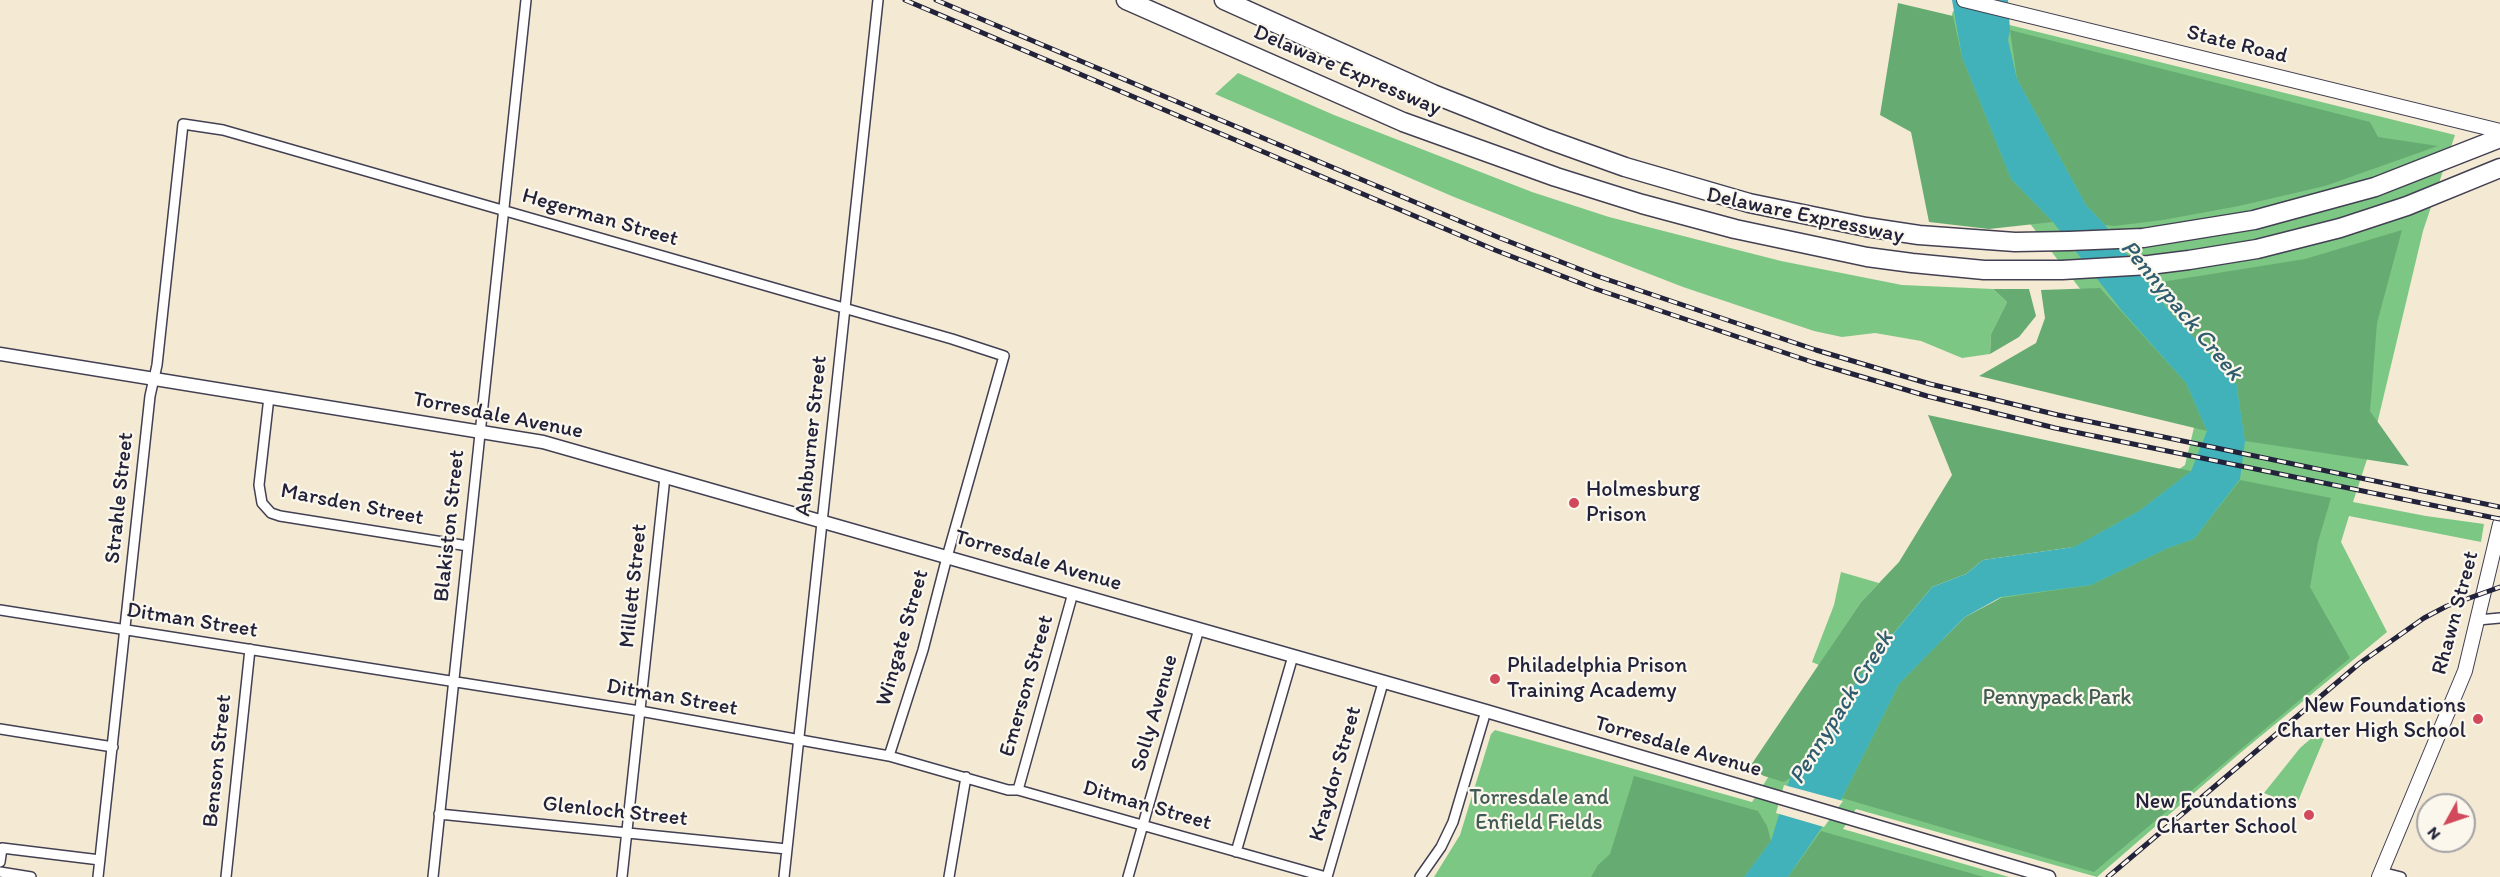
<!DOCTYPE html>
<style>
body{margin:0}
#map{position:relative;width:2500px;height:877px;overflow:hidden;background:#f4ead4;font-family:Itim,sans-serif}
canvas{display:block}
.north{position:absolute;left:2416px;top:793px;width:60px;height:60px;box-sizing:border-box;background:#fbf7ec;border:2px solid #a4a2a5;border-radius:50%;rotate:230deg;font-size:16px;font-weight:700;line-height:24px;text-align:center;color:#22223b}
.north::after{content:'';display:block;margin:auto;width:21px;height:27px;background:#d1495b;clip-path:polygon(50% 0,100% 100%,50% 72%,0 100%)}
</style>
<div id="map">
<canvas width="2500" height="877"></canvas>
<div class="north">N</div>
</div>
<script>
const ctx = document.querySelector('canvas').getContext('2d');
ctx.lineJoin = 'round';
function fill(path, color) { ctx.fillStyle = color; ctx.fill(path, 'evenodd'); }
const shape = rows => new Path2D(rows.map(r => 'M' + r).join(''));
function stroke(path, color, width, dash) { ctx.strokeStyle = color; ctx.lineWidth = width; ctx.lineCap = dash ? 'butt' : 'round'; ctx.setLineDash(dash || []); ctx.stroke(path); }
function drawText(font, color, halo, rows, align = 'center') {
  ctx.font = font + ' Itim,sans-serif'; ctx.lineWidth = 4.5; ctx.setLineDash([]); ctx.textBaseline = 'middle'; ctx.strokeStyle = halo; ctx.fillStyle = color; for (const [text, x, y, turn = 0] of rows) {
    ctx.save(); ctx.translate(x, y); ctx.rotate((+turn || 0) * Math.PI / 180); ctx.textAlign = isNaN(turn) ? turn : align; if (halo) ctx.strokeText(text, 0, 0); ctx.fillText(text, 0, 0); ctx.restore();
  }
}
fill(shape([
 [1953,11,2455,135,2423,231,2373,441,2353,502,2426,516,2484,524,2481,542,2349,516,2341,542,2387,632,2239,754,2097,877,1856,809,1843,829,2009,877,1434,877,1460,835,1491,734,1495,730,1752,802,1784,753,2185,465,2197,415,2094,307,2008,195,1944,47],
 [1238,73,1334,115,1532,192,1609,217,1781,261,1902,285,1993,289,2007,302,1991,334,1990,354,1962,358,1921,341,1875,333,1842,337,1814,331,1683,287,1616,261,1454,197,1215,94],
 [1841,572,1879,583,1861,602,1819,665,1812,662,1834,605],
 [2315,735,2324,739,2296,806,2264,793,2300,748]
]), '#7dc784');
fill(shape([
 [1898,3,1953,16,1962,57,2011,179,2053,222,1989,229,1929,222,1911,132,1880,115],
 [2010,30,2370,122,2378,137,2438,146,2325,186,2239,206,2163,220,2114,226,2105,225,2086,205,2017,79],
 [2402,230,2377,323,2370,411,2409,466,2245,441,2236,382,2170,312,2155,283,2305,259],
 [2100,288,2186,383,2207,431,1979,376,2036,343,2045,318,2041,290],
 [1993,289,2029,289,2036,316,2019,337,1990,354,1991,334,2007,302],
 [1928,415,2191,471,2139,511,2074,547,1983,560,1966,574,1932,587,1870,662,1790,778,1784,782,1764,776,1749,768,1861,602,1899,562,1952,475],
 [2240,480,2331,498,2318,542,2310,587,2350,658,2094,872,1842,798,1899,684,1965,617,2001,598,2091,585,2168,548,2194,539],
 [1634,776,1758,811,1767,826,1771,841,1744,877,1591,877,1598,865,1610,854],
 [1821,831,1984,877,1788,877]
]), '#66ac72');
fill(shape([
 [1952,0,2008,0,2010,30,2008,40,2017,79,2086,205,2105,225,2170,312,2236,382,2245,441,2240,479,2194,539,2168,548,2091,585,2001,597,1965,617,1899,684,1842,798,1788,877,1744,877,1771,841,1790,778,1870,662,1932,587,1966,574,1983,560,2074,547,2139,511,2191,471,2207,431,2186,383,2122,311,2053,222,2011,179,1962,57]
]), '#42b2ba');
fill(shape([
 [1784,785,1843,801,1824,827,1776,813]
]), '#f4ead4');
const minor = shape([
 [269,397,259,485,262,503,271,513,280,516,468,546],
 [0,610,640,711,889,756,1008,790,1018,790,1326,877],
 [2478,620,2500,618],
 [0,729,113,747],
 [1018,790,1073,593],
 [439,814,787,849],
 [1236,852,1293,656],
 [0,862,2,848,100,860],
 [0,872,31,877],
 [2381,872,2401,877],
 [98,877,150,396,157,365,183,124,223,130,952,339,1004,356,947,557,923,650,889,756],
 [226,877,250,649],
 [433,877,526,0],
 [622,877,665,477],
 [784,877,878,0],
 [949,877,966,777],
 [1128,877,1199,629],
 [1327,877,1383,683],
 [1420,877,1441,847,1453,822,1486,711]
]);
const tertiary = shape([
 [0,354,543,442,1486,711,2049,877]
]);
const secondary = shape([
 [1964,0,2500,131],
 [2379,877,2465,671,2500,524]
]);
const motorway = shape([
 [1126,0,1403,122,1556,177,1642,204,1735,229,1867,257,1912,263,1984,270,2062,270,2149,265,2189,260,2257,249,2340,228,2407,206,2500,168],
 [1224,0,1433,94,1547,139,1625,167,1749,203,1866,227,1919,235,2015,242,2069,241,2143,238,2254,220,2375,187,2500,138]
]);
stroke(minor, '#424052', 12);
stroke(tertiary, '#424052', 15);
stroke(secondary, '#424052', 16);
stroke(motorway, '#424052', 21);
stroke(minor, '#fff', 9);
stroke(tertiary, '#fff', 12);
stroke(secondary, '#fff', 14);
stroke(motorway, '#fff', 18);
const rail = shape([
 [905,0,1495,250,1593,288,1812,362,1927,396,2055,428,2500,519],
 [936,0,1500,238,1597,276,1816,350,1930,384,2058,415,2500,507],
 [2108,877,2360,663,2424,618,2447,606,2500,587]
]);
stroke(rail, '#22223b', 5);
stroke(rail, '#fbf7ec', 3, [9]);
for (const [x, y, r, color] of [
 [1574,503,6,"#d1495b"],
 [1495,679,6,"#d1495b"],
 [2478,719,6,"#d1495b"],
 [2309,815,6,"#d1495b"]
]) { const dot = new Path2D(); dot.arc(x, y, r, 0, 2 * Math.PI); ctx.fillStyle = color; ctx.fill(dot); stroke(dot, '#fbf7ec', 2); }
drawText('22px', '#22223b', '#fbf7ec', [
 ["State Road",2237,45,14],
 ["Delaware Expressway",1347,71,23],
 ["Delaware Expressway",1805,216,12],
 ["Hegerman Street",600,218,16],
 ["Torresdale Avenue",498,416,11],
 ["Ashburner Street",812,436,-84],
 ["Strahle Street",120,498,-84],
 ["Marsden Street",352,505,11],
 ["Blakiston Street",450,526,-84],
 ["Torresdale Avenue",1038,561,16],
 ["Millett Street",634,586,-84],
 ["Rhawn Street",2456,613,-75],
 ["Ditman Street",192,621,9],
 ["Wingate Street",903,638,-74],
 ["Emerson Street",1027,686,-74],
 ["Ditman Street",672,698,10],
 ["Solly Avenue",1155,713,-74],
 ["Torresdale Avenue",1678,747,16],
 ["Benson Street",218,761,-84],
 ["Kraydor Street",1336,774,-74],
 ["Ditman Street",1147,806,16],
 ["Glenloch Street",615,812,6]
]);
drawText('22px', '#22223b', '#fbf7ec', [
 ["Holmesburg",1586,490],
 ["Prison",1586,515],
 ["Philadelphia Prison",1507,666],
 ["Training Academy",1507,691],
 ["New Foundations",2466,706,"right"],
 ["Charter High School",2466,731,"right"],
 ["New Foundations",2297,802,"right"],
 ["Charter School",2297,827,"right"]
], 'left');
drawText('22px', '#425c55', '#fbf7ec', [
 ["Pennypack Park",2057,698],
 ["Torresdale and",1539,798],
 ["Enfield Fields",1539,823]
]);
drawText('italic 24px', '#2f5c6e', '#fbf7ec', [
 ["Pennypack Creek",2181,311,50],
 ["Pennypack Creek",1842,708,-58]
]);
</script>
